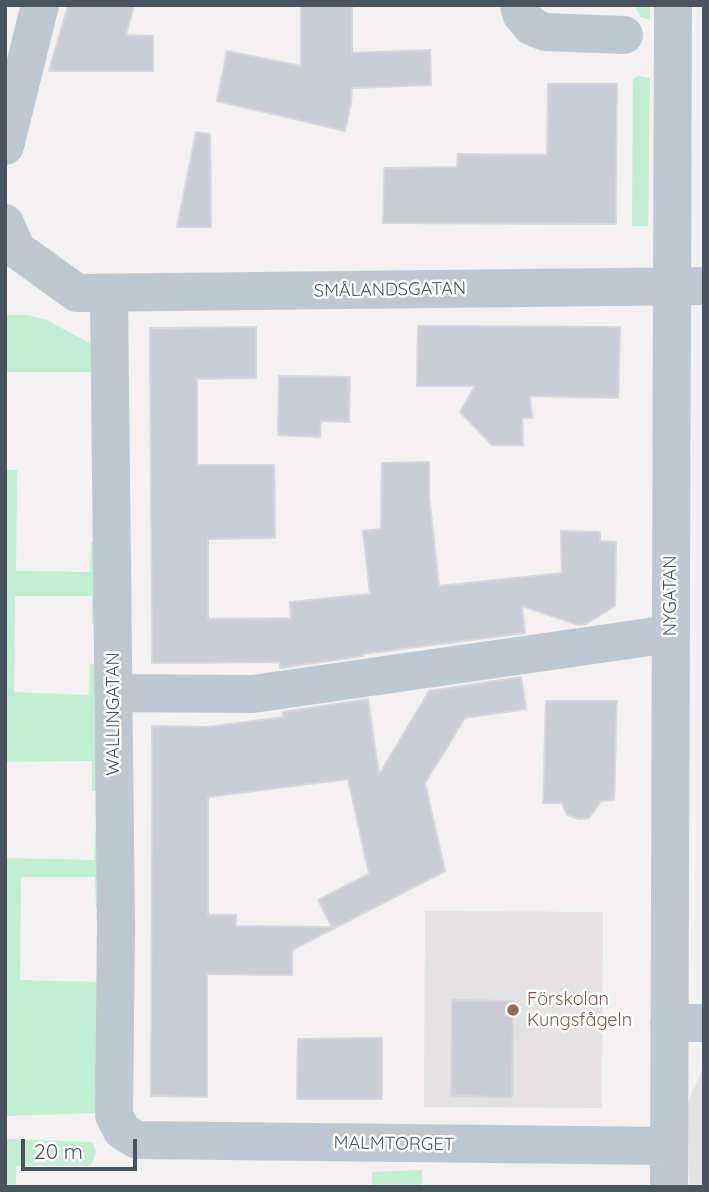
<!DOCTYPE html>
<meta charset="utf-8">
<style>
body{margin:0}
#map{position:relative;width:709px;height:1192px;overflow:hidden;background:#f3f1f1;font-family:Quicksand,sans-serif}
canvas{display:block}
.frame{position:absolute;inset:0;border:7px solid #4a545e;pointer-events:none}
.scale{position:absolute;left:21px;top:1139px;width:116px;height:32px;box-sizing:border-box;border:4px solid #4a545e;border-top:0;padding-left:9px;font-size:21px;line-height:24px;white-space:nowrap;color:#4a545e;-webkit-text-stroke:5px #fff;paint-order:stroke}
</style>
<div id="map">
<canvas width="709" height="1192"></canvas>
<div class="frame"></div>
<div class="scale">20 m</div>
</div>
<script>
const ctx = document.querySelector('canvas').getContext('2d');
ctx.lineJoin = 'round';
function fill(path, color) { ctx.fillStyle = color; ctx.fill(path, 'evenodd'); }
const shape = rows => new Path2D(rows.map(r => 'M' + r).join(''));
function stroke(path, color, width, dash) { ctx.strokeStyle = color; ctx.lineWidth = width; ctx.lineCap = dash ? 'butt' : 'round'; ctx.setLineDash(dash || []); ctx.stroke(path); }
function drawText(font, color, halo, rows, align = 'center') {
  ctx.font = font + ' Quicksand,sans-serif'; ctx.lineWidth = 5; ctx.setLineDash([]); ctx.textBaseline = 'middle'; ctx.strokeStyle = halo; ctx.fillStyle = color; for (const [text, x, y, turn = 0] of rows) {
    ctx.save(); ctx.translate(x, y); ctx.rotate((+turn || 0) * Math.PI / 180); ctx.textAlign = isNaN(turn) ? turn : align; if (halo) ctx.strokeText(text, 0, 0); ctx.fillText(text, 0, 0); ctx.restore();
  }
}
fill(shape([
 [425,911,603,912,602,1108,424,1107],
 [704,1065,704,1187,689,1187,687,1105]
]), '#e4e2e3');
fill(shape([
 [635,5,650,5,650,20,640,17],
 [638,76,650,78,648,226,632,226,633,79],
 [5,315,26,315,47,320,98,348,91,372,5,372],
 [5,470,17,470,16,571,90,572,91,542,100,542,101,625,92,624,92,596,15,596,14,692,89,695,90,664,101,664,102,791,92,791,92,761,5,762],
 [102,832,102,909,96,908,95,877,21,877,20,980,101,982,101,1113,5,1116,5,858,94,860,95,833],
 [5,1139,92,1142,96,1152,91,1166,16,1166,16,1187,5,1187],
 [422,1170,422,1187,372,1187,372,1172]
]), '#c4edd5');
const building = shape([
 [68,5,134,5,126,35,153,36,153,71,49,71,68,5],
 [301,5,352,5,352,53,430,50,431,85,352,88,351,103,345,131,217,101,227,51,301,66,301,5],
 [548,84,617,84,616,224,383,223,384,168,457,167,458,154,547,155,548,84],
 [196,132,210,134,211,227,177,227,196,132],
 [418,326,620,327,618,398,530,396,532,418,522,418,523,445,492,445,460,412,475,386,417,386,418,326],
 [256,327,256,378,197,379,197,465,274,465,275,538,208,539,208,619,291,618,290,602,370,594,363,531,381,529,382,463,429,462,429,496,439,586,562,573,561,531,600,532,600,541,616,542,615,606,586,624,579,625,522,606,525,633,362,654,363,656,280,668,280,662,152,663,150,328,256,327],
 [279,376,350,377,349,422,321,421,320,437,278,435,279,376],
 [521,677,526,709,465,718,425,783,445,871,292,950,292,975,207,974,207,1097,151,1096,152,726,208,727,283,717,283,712,368,699,379,775,429,691,521,677],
 [348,779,369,874,318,900,332,927,236,926,236,915,208,915,208,797,348,779],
 [546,701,617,701,614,800,601,801,589,818,579,819,567,815,562,803,543,803,546,701],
 [452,1000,513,1001,512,1097,451,1096,452,1000],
 [382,1038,382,1099,297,1099,298,1039,382,1038]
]);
fill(building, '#cbcdd3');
stroke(building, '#d6d7dc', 2);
stroke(shape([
 [519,5,521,14,531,26,545,32,624,35],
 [5,146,40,5],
 [5,223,16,249,77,293,704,286],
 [109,295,116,927,114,1115,122,1131,137,1140,669,1146],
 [115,693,253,694,670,634],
 [669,1023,704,1023],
 [669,1187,673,5]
]), '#c0c8cf', 38);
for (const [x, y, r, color] of [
 [513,1010,7,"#8d6e63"]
]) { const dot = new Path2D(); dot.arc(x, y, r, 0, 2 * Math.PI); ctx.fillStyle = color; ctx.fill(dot); stroke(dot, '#fff', 2.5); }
drawText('18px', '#4a545e', '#fff', [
 ["SMÅLANDSGATAN",390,290,-1],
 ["NYGATAN",671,596,-90],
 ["WALLINGATAN",114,714,-90],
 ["MALMTORGET",394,1144,1]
]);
drawText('18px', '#785e54', '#fff', [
 ["Förskolan",527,1000],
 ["Kungsfågeln",527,1021]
], 'left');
</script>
